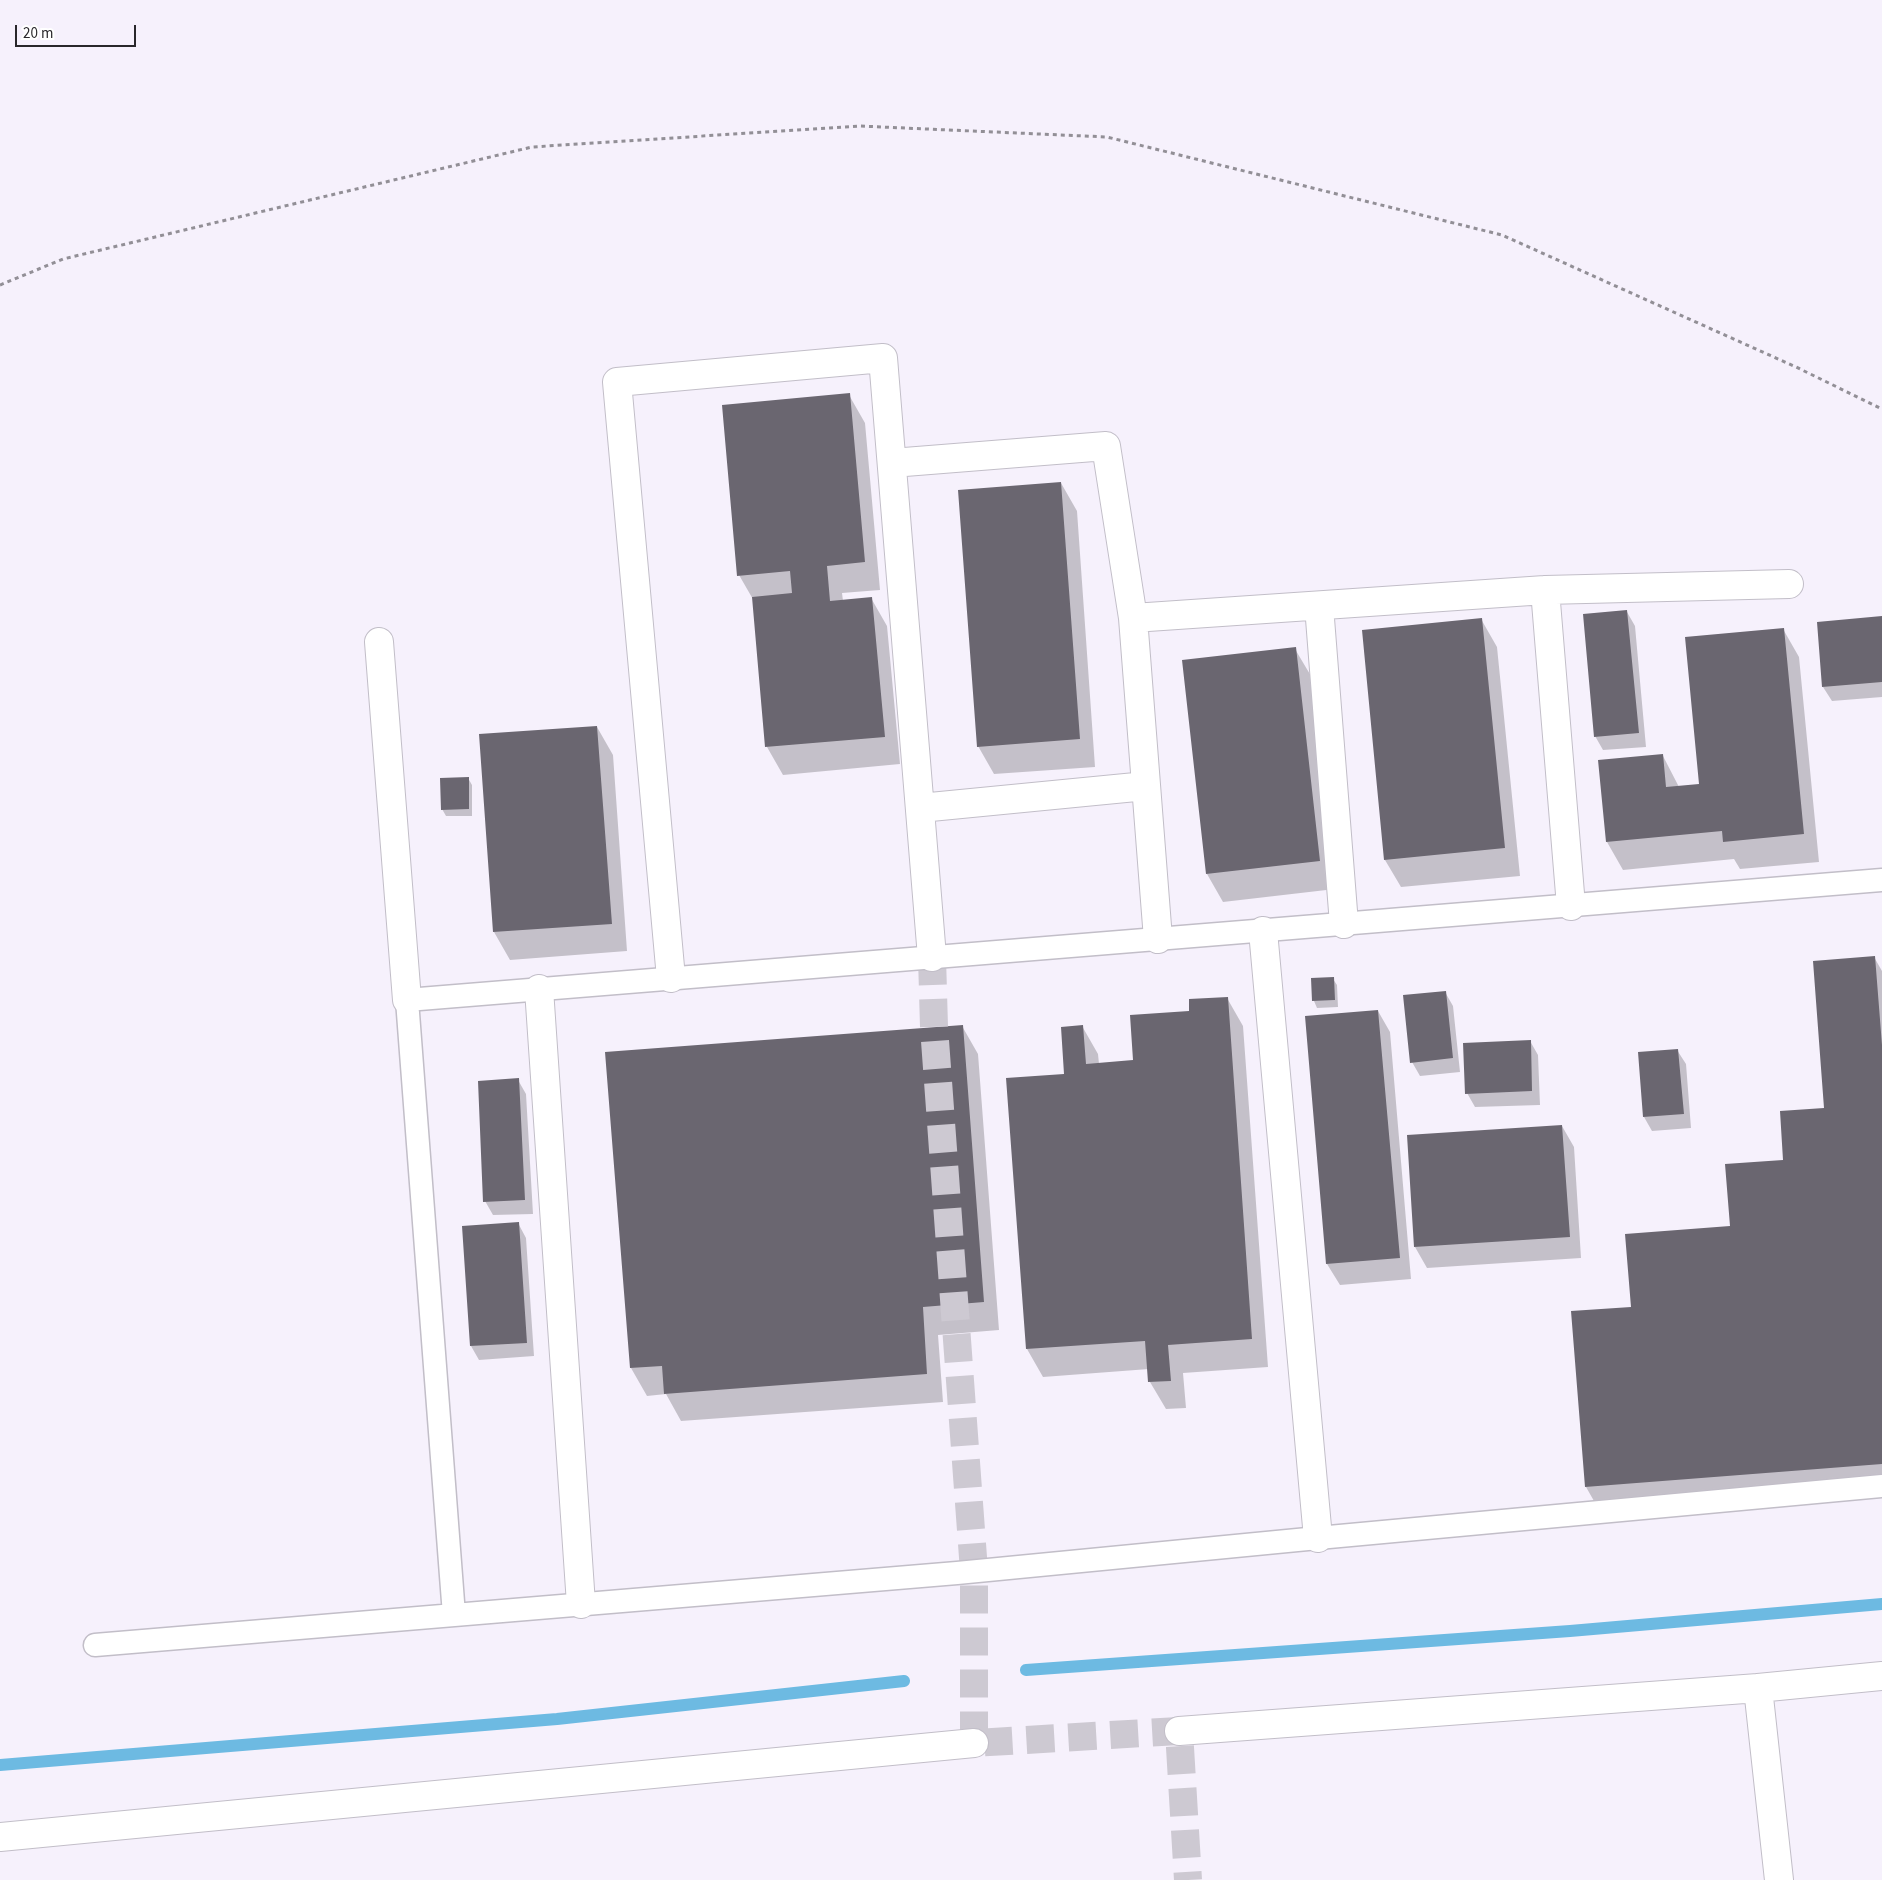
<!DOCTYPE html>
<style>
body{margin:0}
#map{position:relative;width:1882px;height:1880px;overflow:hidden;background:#f6f1fc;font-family:"Source Sans 3",sans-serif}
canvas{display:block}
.scale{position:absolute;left:15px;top:25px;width:121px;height:22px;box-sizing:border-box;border:2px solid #29272b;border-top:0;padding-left:6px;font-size:15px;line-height:18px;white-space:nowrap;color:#29272b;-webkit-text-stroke:4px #fff;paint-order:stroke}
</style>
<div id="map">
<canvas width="1882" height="1880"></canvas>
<div class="scale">20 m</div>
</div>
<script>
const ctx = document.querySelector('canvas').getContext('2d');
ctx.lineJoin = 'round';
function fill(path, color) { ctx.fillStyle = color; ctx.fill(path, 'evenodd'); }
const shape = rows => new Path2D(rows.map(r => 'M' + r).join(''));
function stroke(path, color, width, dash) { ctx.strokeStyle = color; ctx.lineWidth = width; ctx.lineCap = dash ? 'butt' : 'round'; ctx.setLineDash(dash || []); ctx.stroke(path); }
fill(shape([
 [849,395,865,423,880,590,842,593,843,601,871,598,887,626,900,764,783,775,767,747,754,601,739,575],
 [1061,483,1077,511,1095,767,994,774,978,746],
 [1627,612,1635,626,1646,747,1603,750,1595,736],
 [1882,618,1882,697,1832,701,1823,687],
 [1481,619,1497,647,1520,876,1401,887,1385,860],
 [1783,629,1799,657,1819,862,1740,869,1734,859,1623,870,1607,842,1599,762,1663,756,1679,787,1700,785],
 [1295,649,1311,676,1335,889,1223,902,1207,874],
 [597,727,613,755,627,951,510,960,494,932],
 [468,778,472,785,472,816,446,816,442,809],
 [1874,957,1882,971,1882,1493,1602,1515,1586,1487,1632,1308,1731,1227,1825,1109],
 [1313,979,1333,979,1337,985,1338,1007,1317,1008,1314,1001],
 [1445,992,1453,1006,1460,1072,1420,1076,1412,1062],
 [1227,998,1243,1026,1268,1367,1183,1373,1186,1408,1166,1409,1150,1382,1149,1369,1043,1377,1027,1349,1065,1075,1082,1026,1098,1054,1099,1064,1134,1062,1190,1012],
 [1378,1011,1390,1032,1411,1279,1340,1285,1327,1264,1306,1017],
 [962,1026,978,1054,999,1330,938,1335,943,1402,681,1421,666,1394,647,1396,631,1368,607,1053],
 [1530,1041,1538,1055,1540,1105,1475,1107,1467,1093],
 [1677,1050,1686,1064,1691,1128,1652,1131,1644,1117],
 [518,1080,526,1094,533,1214,493,1215,485,1201],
 [1562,1126,1574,1147,1581,1258,1427,1268,1415,1247],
 [518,1223,526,1238,534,1356,479,1360,471,1346]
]), '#0003');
stroke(shape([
 [1026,1670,1570,1631,1882,1604],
 [0,1765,557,1719,904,1681]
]), '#6dbae2', 12);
fill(shape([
 [850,393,865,562,827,566,830,601,872,597,885,737,765,747,752,597,792,593,790,571,737,576,722,405],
 [1061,482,1080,739,977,747,958,490],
 [1627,610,1639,733,1594,737,1583,614],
 [1882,616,1882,682,1822,687,1817,622],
 [1482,618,1505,848,1384,860,1362,630],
 [1784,628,1804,834,1723,842,1722,831,1606,842,1598,760,1663,754,1666,787,1699,784,1685,637],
 [1296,647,1320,861,1206,874,1182,660],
 [597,726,612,924,493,932,479,734],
 [469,777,469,809,441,810,440,778],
 [1875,956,1882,1045,1882,1464,1585,1487,1571,1311,1631,1307,1625,1234,1730,1226,1725,1164,1783,1160,1780,1111,1824,1108,1813,961],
 [1334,977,1335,1000,1312,1001,1311,978],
 [1446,991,1453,1058,1410,1063,1403,995],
 [1228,997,1252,1339,1168,1345,1171,1381,1148,1382,1145,1341,1026,1349,1006,1078,1064,1074,1061,1027,1083,1025,1086,1064,1133,1060,1130,1015,1189,1011,1189,999],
 [1378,1010,1400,1258,1326,1264,1305,1016],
 [963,1025,984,1302,923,1307,927,1374,664,1394,662,1366,630,1368,605,1052],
 [1531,1040,1532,1091,1465,1094,1463,1043],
 [1678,1049,1684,1114,1643,1117,1638,1052],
 [519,1078,525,1200,483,1202,478,1081],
 [1562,1125,1570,1237,1414,1247,1407,1135],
 [519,1222,527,1343,470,1346,462,1226]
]), '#6a6670');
stroke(shape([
 [932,957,934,1027,974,1571,974,1743,1179,1731,1188,1880]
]), '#cdc9d2', 28, [28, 14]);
const lane = shape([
 [454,1615,407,1000,1882,880],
 [95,1645,957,1573,1318,1538,1882,1486]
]);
const street = shape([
 [892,463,1106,446,1133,618],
 [1319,606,1344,924],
 [379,642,407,1000],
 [920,808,1146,786],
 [1571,906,1545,590,1789,584],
 [1263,931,1318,1538],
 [1158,939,1133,618,1545,590],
 [671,978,617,382,883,358,932,957],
 [539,989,581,1604],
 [1179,1731,1758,1688],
 [0,1837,974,1743],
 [1779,1880,1758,1688,1882,1676]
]);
stroke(lane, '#c2bec8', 25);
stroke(street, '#c2bec8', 30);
stroke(shape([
 [0,285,63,259,532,147,859,126,1107,137,1502,235,1796,367,1882,409]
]), '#928f96', 3, [4, 4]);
stroke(lane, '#fff', 22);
stroke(street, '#fff', 28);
</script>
